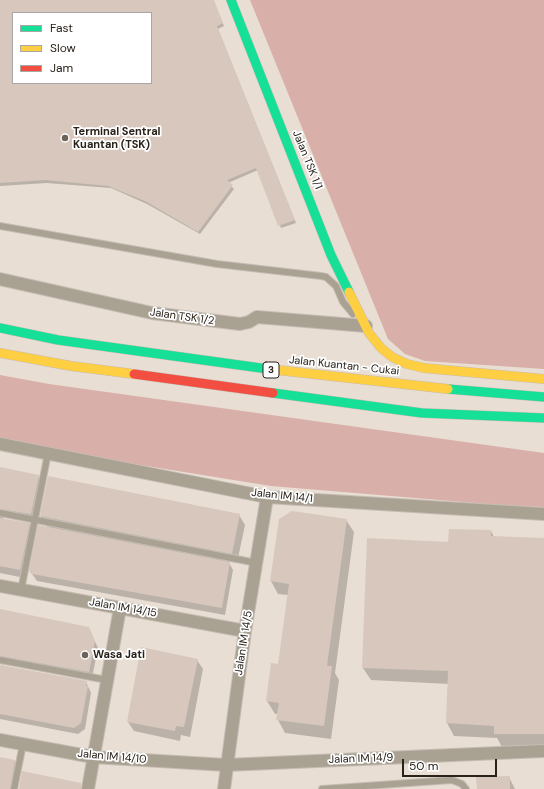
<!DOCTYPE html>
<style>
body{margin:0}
#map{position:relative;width:544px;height:789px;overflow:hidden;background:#e9ded3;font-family:"DM Sans",sans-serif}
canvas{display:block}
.legend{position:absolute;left:12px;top:12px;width:140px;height:72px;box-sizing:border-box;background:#fff;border:1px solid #a9a7a3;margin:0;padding:5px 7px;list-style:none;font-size:12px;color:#29221a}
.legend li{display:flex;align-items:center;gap:8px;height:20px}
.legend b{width:20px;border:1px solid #a9a7a3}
.scale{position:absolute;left:402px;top:759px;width:95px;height:18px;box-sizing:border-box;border:2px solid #29221a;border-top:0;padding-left:5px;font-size:12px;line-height:14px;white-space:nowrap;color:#29221a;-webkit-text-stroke:3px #fff;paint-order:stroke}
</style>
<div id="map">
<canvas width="544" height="789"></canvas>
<ul class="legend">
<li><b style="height:5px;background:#16e098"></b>Fast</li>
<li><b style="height:5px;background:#ffcf43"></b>Slow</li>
<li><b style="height:5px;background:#f24e42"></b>Jam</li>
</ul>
<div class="scale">50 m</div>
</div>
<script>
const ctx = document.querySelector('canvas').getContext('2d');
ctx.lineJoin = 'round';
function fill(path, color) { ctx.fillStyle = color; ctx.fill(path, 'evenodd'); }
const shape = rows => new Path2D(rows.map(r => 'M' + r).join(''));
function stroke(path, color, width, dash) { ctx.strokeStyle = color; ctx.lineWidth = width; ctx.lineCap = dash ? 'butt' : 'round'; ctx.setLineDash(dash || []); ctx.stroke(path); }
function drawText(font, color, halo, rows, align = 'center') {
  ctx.font = font + ' "DM Sans",sans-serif'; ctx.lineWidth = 3.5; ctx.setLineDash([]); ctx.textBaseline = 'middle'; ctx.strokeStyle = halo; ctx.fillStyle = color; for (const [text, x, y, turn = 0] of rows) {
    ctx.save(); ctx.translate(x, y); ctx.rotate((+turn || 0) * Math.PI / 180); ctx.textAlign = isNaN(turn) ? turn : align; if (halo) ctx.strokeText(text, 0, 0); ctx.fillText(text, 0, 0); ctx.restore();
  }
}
fill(shape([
 [250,0,544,0,544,369,425,361,405,354,388,339],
 [0,375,49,384,544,453,544,507,511,506,271,486,84,456,0,439]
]), '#d8b0a9');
fill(shape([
 [0,0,213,0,224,26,218,29,296,223,281,228,258,170,228,183,234,189,200,234,147,204,111,188,47,183,0,186],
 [13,13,151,13,151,83,13,83],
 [0,468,38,476,43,484,36,522,6,517,2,519,29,524,34,533,25,578,0,573],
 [239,515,245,525,237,563,228,561,233,570,225,615,37,581,30,571,48,528,41,516],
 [280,520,346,520,354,532,335,673,339,680,331,739,285,733,278,720,278,714,275,714,267,701,279,665,288,595,278,594,271,581],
 [491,531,494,537,544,539,544,747,502,747,497,738,454,736,447,723,449,684,371,680,363,668,449,543],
 [0,610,91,633,98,648,92,678,0,664],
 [197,660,203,669,190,737,181,735,180,741,134,731,128,722],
 [0,666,86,682,91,693,85,729,78,734,0,719],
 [0,758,15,761,16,764,11,789,0,789],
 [509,777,515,789,478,789]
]), '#0003');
fill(shape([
 [0,0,214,0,223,23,217,26,295,220,278,226,256,168,227,180,233,185,198,232,145,201,108,186,45,180,0,183],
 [13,13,151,13,151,83,13,83],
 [0,467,39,475,31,514,0,509],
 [48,476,240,514,232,554,40,516],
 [292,511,347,519,327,666,332,666,324,726,276,720,279,703,266,701,271,663,278,664,289,584,270,581,279,519],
 [0,518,30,523,20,570,0,566],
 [38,525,230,562,222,608,32,574,32,572,29,571],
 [449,529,491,530,491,536,544,538,544,734,494,734,494,726,446,723,448,671,362,668,367,538,448,542],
 [0,609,89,627,95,641,89,672,0,656],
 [141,647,198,659,184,727,176,726,175,731,127,722],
 [0,665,87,681,86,686,88,686,81,723,74,728,0,714],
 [0,757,15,760,10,789,0,789],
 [22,771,81,783,81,789,19,789],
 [510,776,510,789,477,789,476,777]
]), '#d7c7bd');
const lane = shape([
 [0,226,217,264,321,276,326,277,336,286,343,302,353,314],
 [0,513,257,563],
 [21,590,48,453],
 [0,660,107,680],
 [14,789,23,744],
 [322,789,452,780,462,784,466,789]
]);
const street = shape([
 [0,279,152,313,240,324,249,322,257,317,366,326],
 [0,444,267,497,544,514],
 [0,586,245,631],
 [0,740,93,757,226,765,544,751],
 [88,789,120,608],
 [224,789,245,631,267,497]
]);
const fast = shape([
 [231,0,331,255,349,292],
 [0,328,58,340,268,369],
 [448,389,544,397],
 [273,393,422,413,544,418]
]);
const slow = shape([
 [349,292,369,333,381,348,392,357,407,364,424,368,544,379],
 [0,353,71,366,134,374],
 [268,369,448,389]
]);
const jam = shape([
 [134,374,273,393]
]);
stroke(lane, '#c5bcb3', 8);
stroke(street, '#c5bcb3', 14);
stroke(fast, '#c5bcb3', 10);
stroke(slow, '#c5bcb3', 10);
stroke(jam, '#c5bcb3', 10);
stroke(lane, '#a9a293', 6);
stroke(street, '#a9a293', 12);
stroke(fast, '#16e098', 9);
stroke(slow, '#ffcf43', 9);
stroke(jam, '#f24e42', 9);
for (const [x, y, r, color] of [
 [65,138,4,"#6c645b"],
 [85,655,4,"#6c645b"]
]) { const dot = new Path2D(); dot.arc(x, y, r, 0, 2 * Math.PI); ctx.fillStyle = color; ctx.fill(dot); stroke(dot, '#fff', 1.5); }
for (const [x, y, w] of [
 [271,370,16]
]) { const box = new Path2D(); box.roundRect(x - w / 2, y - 8, w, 16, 3); ctx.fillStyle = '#fff'; ctx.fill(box); stroke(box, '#29221a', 1); }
drawText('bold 10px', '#29221a', null, [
 ["3",271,370]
]);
drawText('bold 11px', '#29221a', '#fff', [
 ["Terminal Sentral",73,132],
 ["Kuantan (TSK)",73,145],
 ["Wasa Jati",93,655]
], 'left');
drawText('11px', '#29221a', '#fff', [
 ["Jalan TSK 1/1",307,160,68],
 ["Jalan TSK 1/2",182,317,8],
 ["Jalan Kuantan - Cukai",344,366,6],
 ["Jalan IM 14/1",282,496,6],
 ["Jalan IM 14/15",123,608,10],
 ["Jalan IM 14/5",244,643,-81],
 ["Jalan IM 14/10",112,757,5],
 ["Jalan IM 14/9",361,759,-2]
]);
</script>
